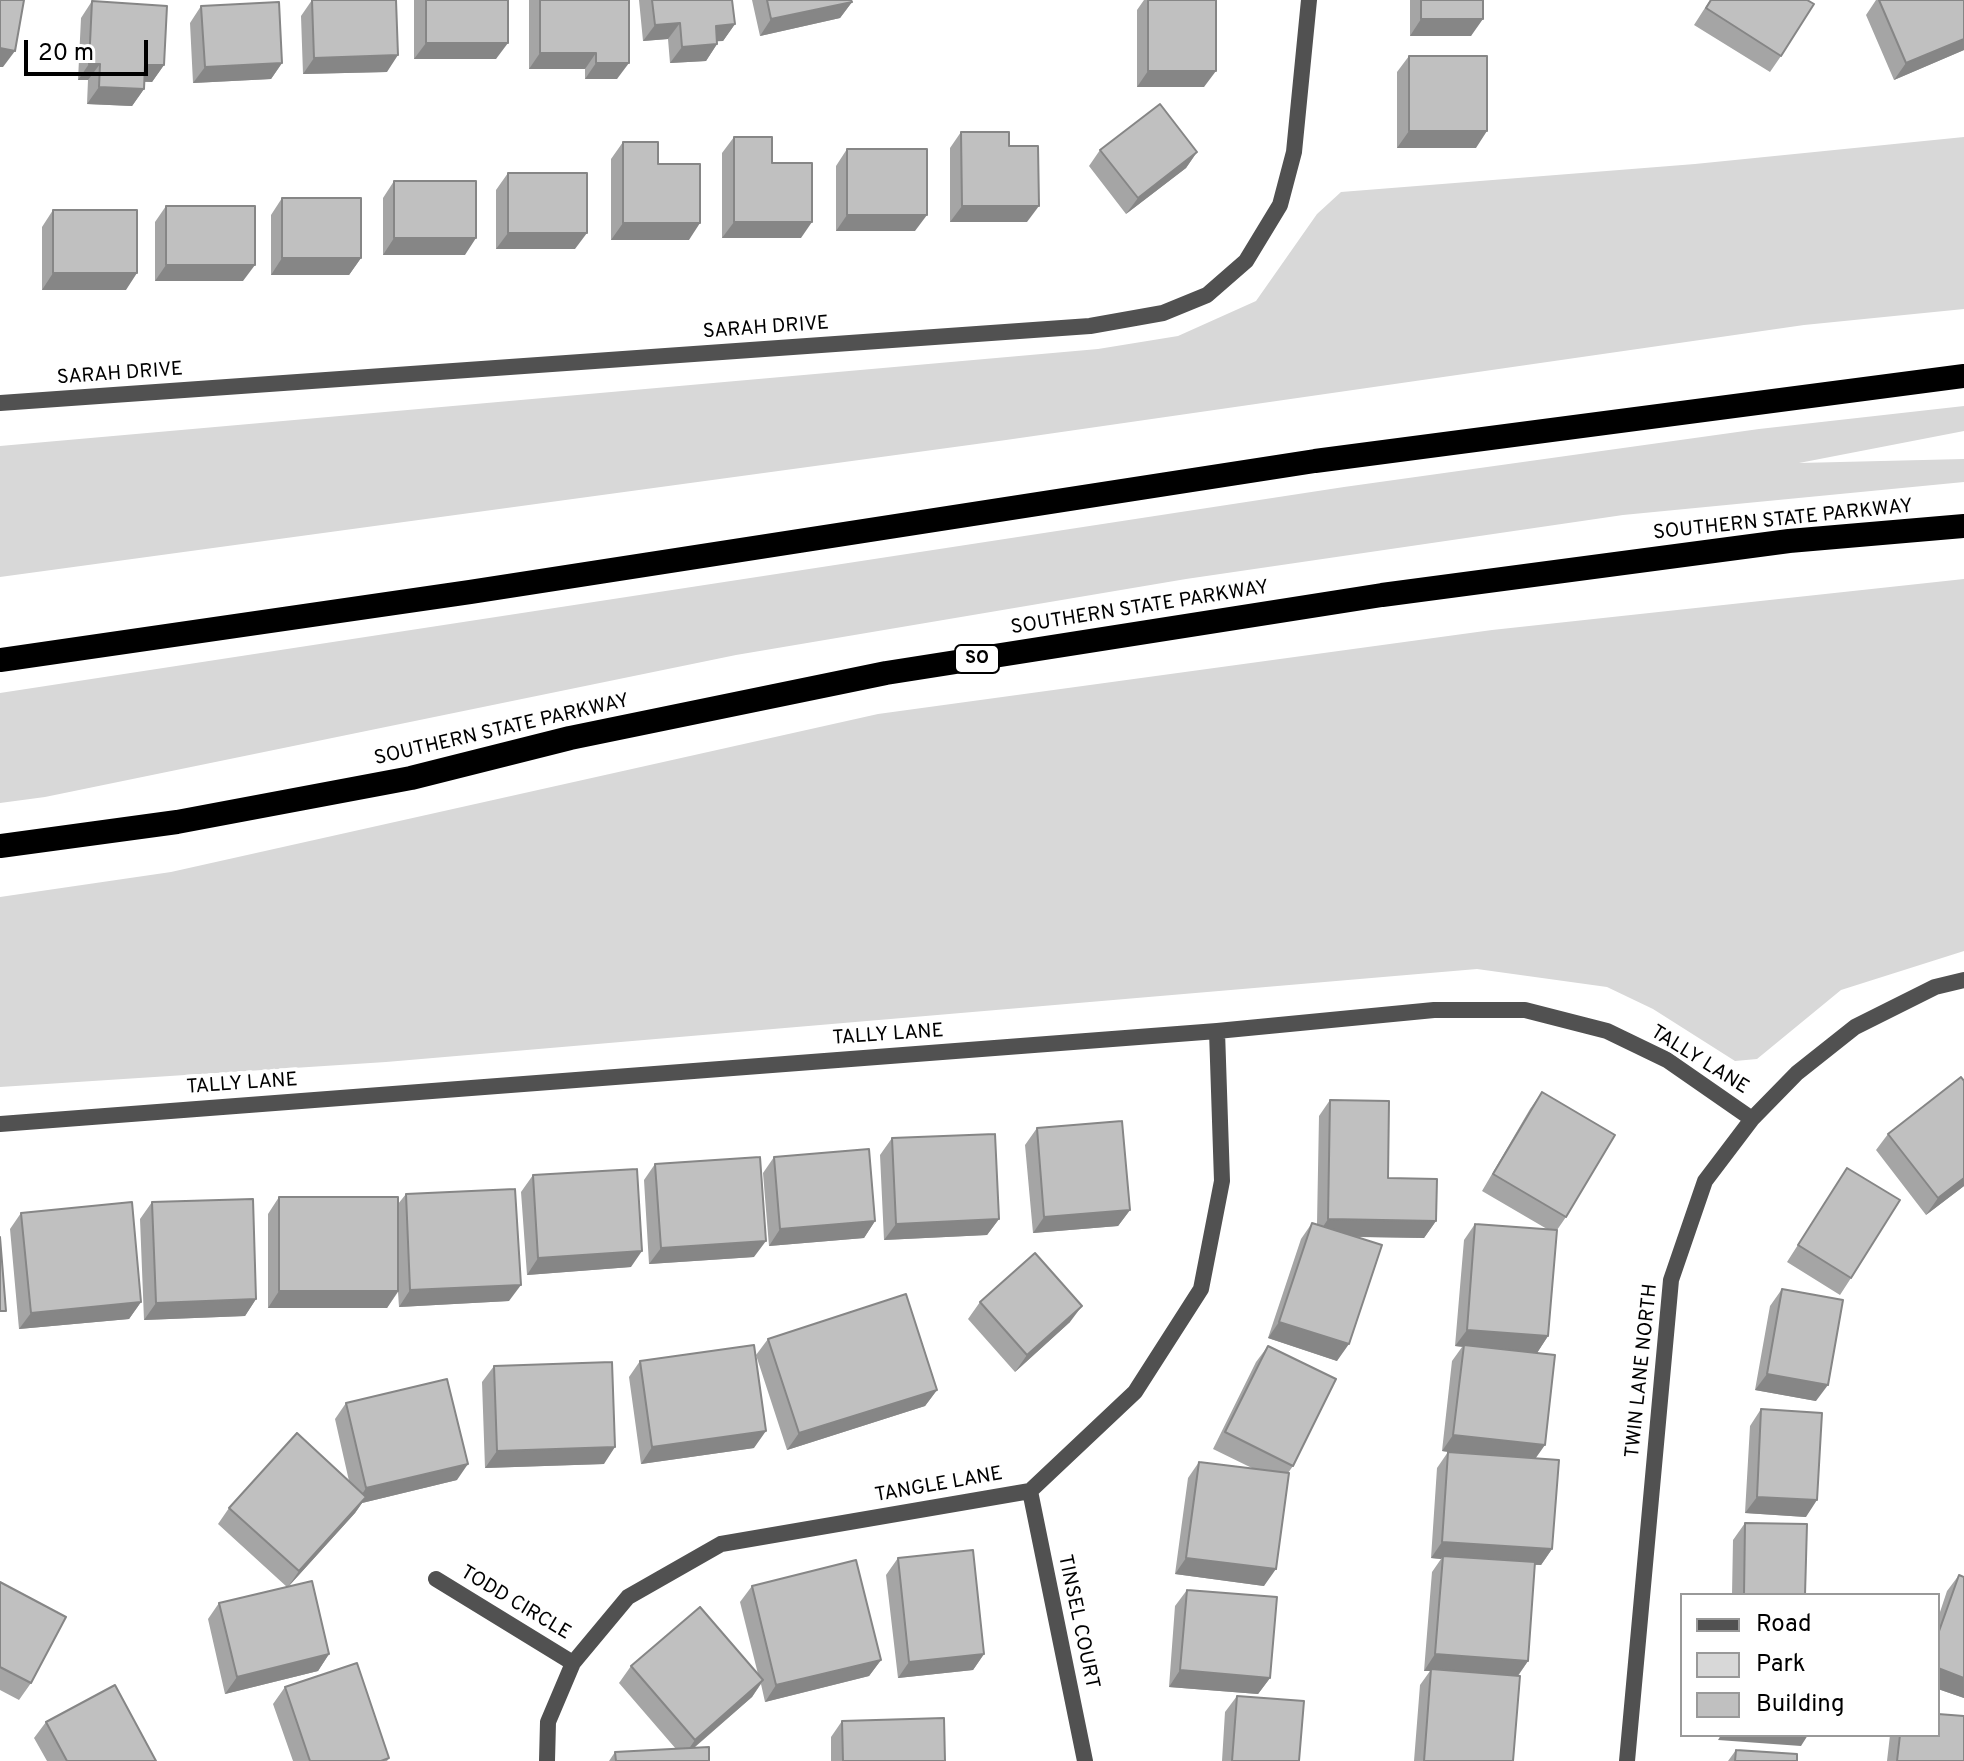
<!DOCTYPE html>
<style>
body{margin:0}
#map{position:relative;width:1964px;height:1761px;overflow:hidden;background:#fff;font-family:Overpass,sans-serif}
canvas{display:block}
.legend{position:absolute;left:1680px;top:1593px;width:260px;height:144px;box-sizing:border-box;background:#fff;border:2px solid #999;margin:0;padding:10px 14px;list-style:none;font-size:24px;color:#000}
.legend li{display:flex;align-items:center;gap:16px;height:40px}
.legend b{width:40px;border:2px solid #999}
.scale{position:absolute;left:24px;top:40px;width:124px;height:36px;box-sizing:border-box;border:4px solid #000;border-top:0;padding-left:10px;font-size:24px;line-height:28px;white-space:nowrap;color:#000;-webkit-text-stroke:6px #fff;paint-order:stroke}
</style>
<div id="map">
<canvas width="1964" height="1761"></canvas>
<ul class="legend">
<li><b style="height:10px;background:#515151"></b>Road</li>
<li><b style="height:22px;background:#d8d8d8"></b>Park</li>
<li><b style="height:22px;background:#c0c0c0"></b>Building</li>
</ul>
<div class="scale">20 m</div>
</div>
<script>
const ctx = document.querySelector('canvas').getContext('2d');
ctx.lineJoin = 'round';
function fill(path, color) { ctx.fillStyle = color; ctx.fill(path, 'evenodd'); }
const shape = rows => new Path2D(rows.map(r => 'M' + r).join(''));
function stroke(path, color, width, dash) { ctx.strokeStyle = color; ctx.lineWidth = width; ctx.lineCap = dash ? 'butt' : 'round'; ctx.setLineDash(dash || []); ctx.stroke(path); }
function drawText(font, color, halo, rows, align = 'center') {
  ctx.font = font + ' Overpass,sans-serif'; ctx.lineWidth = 8; ctx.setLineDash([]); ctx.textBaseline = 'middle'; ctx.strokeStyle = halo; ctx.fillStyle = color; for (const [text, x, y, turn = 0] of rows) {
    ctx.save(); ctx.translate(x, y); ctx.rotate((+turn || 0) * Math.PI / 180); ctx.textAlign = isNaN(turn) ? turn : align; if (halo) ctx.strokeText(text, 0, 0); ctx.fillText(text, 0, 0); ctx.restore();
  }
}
fill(shape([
 [1964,137,1964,309,1804,325,1006,440,0,577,0,446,1098,349,1178,336,1256,301,1317,214,1341,192,1695,164],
 [1964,406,1964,431,1799,463,1964,459,1964,482,1623,515,1186,579,736,655,45,797,0,803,0,693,1344,487,1759,429],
 [1964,579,1964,951,1841,990,1757,1059,1735,1061,1653,1009,1607,987,1477,969,386,1062,0,1087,0,897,171,872,878,714,1492,630]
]), '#d8d8d8');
stroke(shape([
 [0,403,1090,326,1163,313,1207,295,1246,261,1280,205,1294,152,1309,0],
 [0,1124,1217,1031,1434,1010,1525,1010,1607,1031,1667,1060,1752,1119],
 [1030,1491,1085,1761],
 [436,1579,573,1663],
 [547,1761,548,1722,573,1663,628,1597,721,1544,1030,1491,1135,1392,1201,1289,1222,1181,1217,1031],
 [1627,1761,1671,1280,1705,1181,1752,1119,1797,1073,1855,1027,1935,987,1964,980]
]), '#515151', 16);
stroke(shape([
 [0,660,470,592,1315,461,1964,376],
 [0,846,177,822,411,778,570,738,886,673,1382,595,1789,541,1964,526]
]), '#000', 24);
fill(shape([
 [312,0,387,72,303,74,301,16],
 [414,0,508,0,496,59,414,59],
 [529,0,629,0,617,79,585,79,585,69,529,69],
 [639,0,732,0,735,24,723,41,717,41,717,44,706,61,670,63,668,39,643,41],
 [752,0,851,0,852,2,840,18,760,36],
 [1144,0,1216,0,1204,87,1137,87,1137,10],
 [1410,0,1483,0,1471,36,1410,36],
 [1710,0,1807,0,1781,56,1770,72,1694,25],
 [1876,0,1964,0,1964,50,1894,80,1866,15],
 [92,1,164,65,152,82,144,82,144,89,132,106,87,104,88,80,78,80,81,18],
 [201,6,282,63,271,79,193,83,190,23],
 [1409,56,1476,148,1397,148,1397,72],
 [961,132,1009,146,1027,222,950,222,950,148],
 [734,137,772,163,801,238,722,238,722,153],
 [623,142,658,164,689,240,611,240,611,159],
 [847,149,915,231,836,231,836,166],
 [1100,150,1197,152,1186,168,1126,214,1089,166],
 [508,173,575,249,496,249,496,190],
 [394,181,465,255,383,255,383,198],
 [282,198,361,258,349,275,271,275,271,215],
 [166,206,243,281,155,281,155,222],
 [53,210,126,290,42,290,42,227],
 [1964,1081,1964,1186,1926,1215,1876,1150,1888,1134],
 [1542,1092,1566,1217,1557,1230,1548,1336,1537,1353,1519,1351,1536,1458,1552,1549,1541,1565,1535,1565,1528,1661,1518,1676,1513,1761,1414,1761,1420,1685,1430,1671,1424,1671,1432,1572,1441,1559,1431,1558,1437,1468,1448,1452,1442,1451,1452,1361,1462,1347,1455,1346,1464,1240,1475,1224,1547,1229,1482,1191,1530,1109],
 [1330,1100,1388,1178,1436,1221,1424,1238,1354,1237,1337,1361,1268,1338,1301,1239,1312,1223,1317,1224,1319,1116],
 [1037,1128,1130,1210,1118,1226,1033,1233,1025,1145],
 [892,1138,999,1219,987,1235,884,1240,880,1155],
 [774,1157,875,1221,864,1238,769,1246,763,1173],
 [655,1164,754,1257,649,1264,644,1180],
 [1847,1168,1851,1278,1840,1295,1787,1262],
 [533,1175,631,1267,527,1275,521,1192],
 [406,1194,509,1301,399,1307,398,1292,387,1308,268,1308,268,1214,279,1197,398,1204],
 [152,1202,256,1299,245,1316,144,1320,140,1219],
 [21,1213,141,1302,129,1319,19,1329,10,1229],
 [1782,1289,1816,1401,1755,1390,1770,1306],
 [980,1302,1070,1322,1015,1372,968,1319],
 [768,1339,937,1390,925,1406,787,1450,756,1355],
 [1268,1346,1293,1466,1288,1473,1264,1586,1175,1574,1188,1478,1199,1462,1254,1469,1213,1449,1256,1362],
 [640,1361,754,1448,641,1464,629,1377],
 [494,1366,604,1464,485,1468,482,1382],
 [346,1403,457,1480,362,1503,355,1513,288,1587,329,1654,318,1671,225,1694,208,1619,219,1603,287,1587,218,1524,229,1508,349,1481,335,1419],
 [1761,1409,1806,1517,1745,1513,1750,1426],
 [1745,1523,1805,1595,1732,1595,1733,1540],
 [898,1558,984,1654,973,1670,898,1678,886,1575],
 [1959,1575,1964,1698,1938,1689,1938,1618,1947,1591],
 [0,1582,31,1683,19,1700,0,1690],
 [752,1586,881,1660,869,1676,765,1702,761,1684,752,1697,694,1748,709,1761,609,1761,615,1752,676,1749,619,1683,631,1666,758,1674,740,1602],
 [1187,1590,1270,1678,1258,1694,1169,1687,1175,1606],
 [285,1687,389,1758,387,1761,293,1761,273,1704],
 [1237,1696,1299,1761,1222,1761,1225,1712],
 [842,1721,945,1761,831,1761,831,1737],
 [46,1722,156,1761,47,1761,34,1738],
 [1890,1735,1938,1735,1964,1761,1887,1761],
 [1736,1750,1797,1761,1728,1761]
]), '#a5a5a5');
fill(shape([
 [852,2,840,18,760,36,771,19],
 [1421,19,1483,19,1471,36,1410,36],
 [680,23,668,39,643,41,655,25],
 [735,24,723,41,704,42,716,26],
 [1964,39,1964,50,1894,80,1906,63],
 [426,43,508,43,496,59,414,59],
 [717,44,706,61,670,63,682,47],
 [0,48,15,51,3,67,0,67],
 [540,53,596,53,585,69,529,69],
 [398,55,387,72,303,74,314,58],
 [282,63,271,79,193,83,205,67],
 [596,63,629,63,617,79,585,79],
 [89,64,100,64,88,80,78,80],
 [145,65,164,65,152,82,133,81],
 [1148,71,1216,71,1204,87,1137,87],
 [99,87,144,89,132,106,87,104],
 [1409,131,1487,131,1476,148,1397,148],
 [1197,152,1186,168,1126,214,1138,198],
 [962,206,1039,206,1027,222,950,222],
 [847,215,927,215,915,231,836,231],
 [734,222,812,222,801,238,722,238],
 [623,223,700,223,689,240,611,240],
 [508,233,587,233,575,249,496,249],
 [394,238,476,238,465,255,383,255],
 [282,258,361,258,349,275,271,275],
 [166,265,255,265,243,281,155,281],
 [53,273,137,273,126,290,42,290],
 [1964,1178,1964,1186,1926,1215,1938,1198],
 [1130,1210,1118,1226,1033,1233,1044,1217],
 [999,1219,987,1235,884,1240,896,1224],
 [1328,1219,1436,1221,1424,1238,1317,1236],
 [875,1221,864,1238,769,1246,780,1229],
 [766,1241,754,1257,649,1264,661,1248],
 [642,1251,631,1267,527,1275,538,1258],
 [521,1285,509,1301,399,1307,410,1290],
 [279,1291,398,1291,387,1308,268,1308],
 [256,1299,245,1316,144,1320,156,1303],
 [141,1302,129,1319,19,1329,31,1313],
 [1082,1306,1070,1322,1015,1372,1027,1355],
 [1279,1322,1349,1344,1337,1361,1268,1338],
 [1467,1330,1548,1336,1537,1353,1455,1346],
 [1767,1374,1828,1385,1816,1401,1755,1390],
 [937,1390,925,1406,787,1450,799,1433],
 [766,1431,754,1448,641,1464,652,1447],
 [1453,1435,1545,1445,1533,1462,1442,1451],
 [615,1447,604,1464,485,1468,497,1451],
 [468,1464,457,1480,362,1503,355,1513,288,1587,299,1571,355,1505,366,1488],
 [1757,1497,1817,1500,1806,1517,1745,1513],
 [1442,1542,1552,1549,1541,1565,1443,1559,1443,1556,1441,1559,1431,1558],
 [1186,1558,1276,1569,1264,1586,1175,1574],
 [329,1654,318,1671,225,1694,237,1677],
 [984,1654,973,1670,898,1678,909,1662],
 [1435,1654,1528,1661,1516,1678,1431,1669,1430,1671,1424,1671],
 [881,1660,869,1676,765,1702,776,1685],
 [1938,1668,1964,1678,1964,1698,1938,1689],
 [1180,1670,1270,1678,1258,1694,1169,1687],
 [763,1680,752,1697,683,1757,695,1740],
 [1721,1735,1808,1735,1801,1746,1718,1740]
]), '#868686');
const building = shape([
 [0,0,24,0,15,51,0,48,0,0],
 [312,0,396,0,398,55,314,58,312,0],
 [426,0,508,0,508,43,426,43,426,0],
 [540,0,629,0,629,63,596,63,596,53,540,53,540,0],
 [652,0,732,0,735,24,716,26,717,44,682,47,680,23,655,25,652,0],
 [767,0,851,0,852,2,771,19,767,0],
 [1148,0,1216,0,1216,71,1148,71,1148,0],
 [1421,0,1483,0,1483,19,1421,19,1421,0],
 [1711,0,1807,0,1814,4,1781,56,1706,8,1711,0],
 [1879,0,1964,0,1964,39,1906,63,1879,0],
 [92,1,167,6,164,65,145,65,144,89,99,87,100,64,89,64,92,1],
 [279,2,282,63,205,67,201,6,279,2],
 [1409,56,1487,56,1487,131,1409,131,1409,56],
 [1160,104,1197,152,1138,198,1100,150,1160,104],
 [961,132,1009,132,1009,146,1038,146,1039,206,962,206,961,132],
 [734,137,772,137,772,163,812,163,812,222,734,222,734,137],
 [623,142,658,142,658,164,700,164,700,223,623,223,623,142],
 [847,149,927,149,927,215,847,215,847,149],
 [508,173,587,173,587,233,508,233,508,173],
 [394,181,476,181,476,238,394,238,394,181],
 [282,198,361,198,361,258,282,258,282,198],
 [166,206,255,206,255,265,166,265,166,206],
 [53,210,137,210,137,273,53,273,53,210],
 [1961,1077,1964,1081,1964,1178,1938,1198,1888,1134,1961,1077],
 [1542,1092,1615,1135,1566,1217,1493,1174,1542,1092],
 [1330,1100,1389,1101,1388,1178,1437,1179,1436,1221,1328,1219,1330,1100],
 [1122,1121,1130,1210,1044,1217,1037,1128,1122,1121],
 [995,1134,999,1219,896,1224,892,1138,995,1134],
 [869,1149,875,1221,780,1229,774,1157,869,1149],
 [760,1157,766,1241,661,1248,655,1164,760,1157],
 [1847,1168,1900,1200,1851,1278,1798,1245,1847,1168],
 [637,1169,642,1251,538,1258,533,1175,637,1169],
 [515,1189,521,1285,410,1290,406,1194,515,1189],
 [279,1197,398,1197,398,1291,279,1291,279,1197],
 [253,1199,256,1299,156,1303,152,1202,253,1199],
 [132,1202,141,1302,31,1313,21,1213,132,1202],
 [1312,1223,1382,1245,1349,1344,1279,1322,1312,1223],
 [1475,1224,1557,1230,1548,1336,1467,1330,1475,1224],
 [0,1237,6,1311,0,1311,0,1237],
 [1035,1253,1082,1306,1027,1355,980,1302,1035,1253],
 [1782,1289,1843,1300,1828,1385,1767,1374,1782,1289],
 [906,1294,937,1390,799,1433,768,1339,906,1294],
 [754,1345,766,1431,652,1447,640,1361,754,1345],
 [1464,1345,1555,1355,1545,1445,1453,1435,1464,1345],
 [1268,1346,1336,1379,1293,1466,1225,1432,1268,1346],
 [612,1362,615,1447,497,1451,494,1366,612,1362],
 [447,1379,468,1464,366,1488,346,1403,447,1379],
 [1761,1409,1822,1413,1817,1500,1757,1497,1761,1409],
 [297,1433,366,1497,299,1571,229,1508,297,1433],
 [1448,1452,1559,1460,1552,1549,1442,1542,1448,1452],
 [1199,1462,1289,1473,1276,1569,1186,1558,1199,1462],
 [1745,1523,1807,1524,1805,1595,1744,1595,1745,1523],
 [973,1550,984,1654,909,1662,898,1558,973,1550],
 [1443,1556,1535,1562,1528,1661,1435,1654,1443,1556],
 [856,1560,881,1660,776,1685,752,1586,856,1560],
 [1959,1575,1964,1577,1964,1678,1938,1668,1938,1634,1959,1575],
 [312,1581,329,1654,237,1677,219,1603,312,1581],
 [0,1582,66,1617,31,1683,0,1667,0,1582],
 [1187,1590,1277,1597,1270,1678,1180,1670,1187,1590],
 [700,1607,763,1680,695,1740,631,1666,700,1607],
 [357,1663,389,1758,381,1761,310,1761,285,1687,357,1663],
 [1431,1669,1520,1676,1513,1761,1424,1761,1431,1669],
 [115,1685,156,1761,67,1761,46,1722,115,1685],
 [1237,1696,1304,1701,1299,1761,1232,1761,1237,1696],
 [1938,1714,1964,1716,1964,1761,1897,1761,1900,1735,1938,1735,1938,1714],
 [944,1718,945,1761,843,1761,842,1721,944,1718],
 [709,1747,709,1761,616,1761,615,1752,709,1747],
 [1736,1750,1797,1754,1797,1761,1735,1761,1736,1750]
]);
fill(building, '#c0c0c0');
stroke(building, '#868686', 2);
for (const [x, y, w] of [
 [977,659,44]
]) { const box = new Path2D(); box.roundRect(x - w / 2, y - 14, w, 28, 6); ctx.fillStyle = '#fff'; ctx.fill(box); stroke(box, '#000', 2); }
drawText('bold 18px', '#000', null, [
 ["SO",977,659]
]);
drawText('20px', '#000', '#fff', [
 ["SARAH DRIVE",766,329,-4],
 ["SARAH DRIVE",120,375,-4],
 ["SOUTHERN STATE PARKWAY",1783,521,-6],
 ["SOUTHERN STATE PARKWAY",1140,609,-9],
 ["SOUTHERN STATE PARKWAY",502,731,-13],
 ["TALLY LANE",888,1036,-4],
 ["TALLY LANE",1699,1061,32],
 ["TALLY LANE",242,1085,-4],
 ["TWIN LANE NORTH",1643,1371,-84],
 ["TANGLE LANE",939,1486,-10],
 ["TODD CIRCLE",515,1604,31],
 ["TINSEL COURT",1077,1622,78]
]);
</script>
